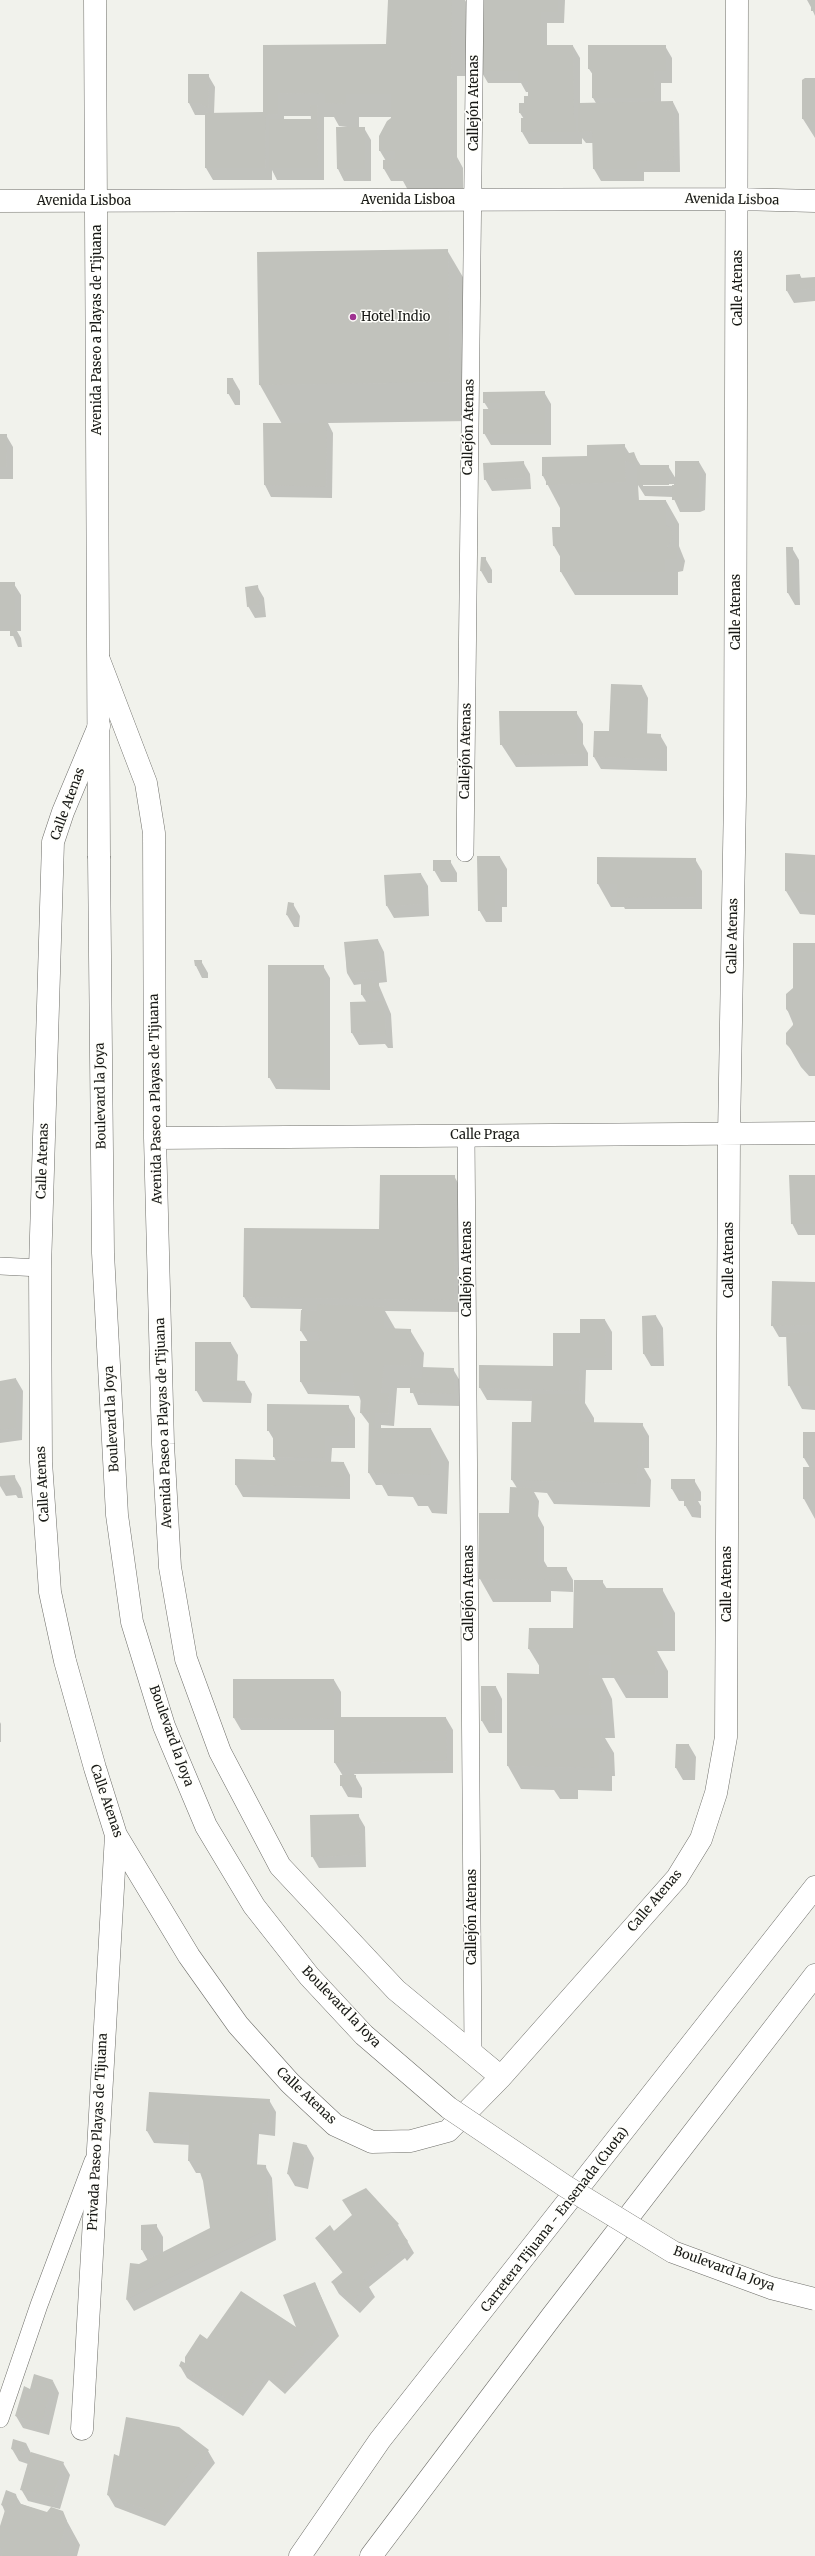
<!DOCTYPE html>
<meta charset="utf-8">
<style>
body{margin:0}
canvas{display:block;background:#f1f2ec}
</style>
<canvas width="815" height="2556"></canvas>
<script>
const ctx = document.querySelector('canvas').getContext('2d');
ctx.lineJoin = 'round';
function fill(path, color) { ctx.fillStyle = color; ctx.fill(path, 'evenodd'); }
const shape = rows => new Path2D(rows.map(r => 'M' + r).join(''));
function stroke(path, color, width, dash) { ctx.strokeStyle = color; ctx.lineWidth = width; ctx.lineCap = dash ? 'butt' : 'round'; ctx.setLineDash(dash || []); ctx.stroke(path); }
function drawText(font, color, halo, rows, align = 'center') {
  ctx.font = font + ' Merriweather,serif'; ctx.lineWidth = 3; ctx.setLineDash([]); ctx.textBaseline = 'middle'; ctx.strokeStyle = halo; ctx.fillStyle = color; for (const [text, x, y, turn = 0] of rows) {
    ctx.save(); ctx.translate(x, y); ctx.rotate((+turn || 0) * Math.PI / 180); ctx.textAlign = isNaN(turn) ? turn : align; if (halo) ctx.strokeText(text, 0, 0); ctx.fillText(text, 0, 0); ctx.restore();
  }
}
fill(shape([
 [389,0,465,0,470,9,469,76,457,76,457,157,463,168,463,192,409,192,403,181,391,181,384,169,386,161,380,151,392,117,359,117,359,128,364,128,371,140,371,181,344,181,338,169,347,127,339,126,334,117,324,117,324,180,277,180,272,170,272,180,213,180,206,168,206,115,195,115,189,103,189,75,208,75,215,87,214,114,264,113,264,46,387,45],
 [284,116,312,116,312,120,284,120],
 [481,0,565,0,564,23,547,23,547,46,573,46,580,58,580,104,596,103,593,98,593,75,589,69,665,46,672,58,672,83,661,83,661,102,673,102,679,114,680,172,644,172,644,181,601,181,594,169,594,143,586,143,582,138,582,144,529,144,522,132,522,119,524,119,520,113,529,97,529,92,526,92,521,83,488,83,481,71],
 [807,0,815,0,815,16,812,9],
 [815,79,815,138,803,119],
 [447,250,470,289,472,421,328,423,333,433,332,498,271,497,265,485,264,424,282,424,260,385,258,253],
 [800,275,802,279,815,278,815,301,794,303,787,291],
 [233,379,240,391,240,405,235,405,228,393],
 [544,392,551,404,551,445,491,445,484,433,489,410,484,402],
 [0,435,6,435,13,447,13,479,0,479],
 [624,445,629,453,633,453,641,466,668,466,676,479,699,462,706,474,705,510,700,512,680,512,673,497,645,496,638,485,639,501,666,501,679,524,679,546,685,561,683,571,678,572,678,595,575,595,561,572,561,558,554,546,561,528,560,508,543,476,543,458,588,457],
 [643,484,674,484,674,486,643,486],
 [523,462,530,474,531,489,492,491,485,479],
 [792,548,799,560,800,605,795,605,788,593],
 [482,558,485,558,492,570,492,583,488,583,481,571],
 [0,583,14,584,21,595,21,631,17,631,21,638,22,647,18,647,11,631,0,631],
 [257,586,264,598,266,617,255,618,248,606],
 [642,686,648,698,647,735,660,735,667,747,667,771,601,769,594,757],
 [576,712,583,724,583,744,588,753,588,766,516,767,501,744],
 [786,854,815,856,815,915,800,914,786,891],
 [500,857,507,869,507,907,502,907,502,922,486,922,479,910],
 [695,859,702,871,702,909,625,909,624,907,611,907,598,884],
 [450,861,457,873,457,882,441,882,434,870],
 [421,874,428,886,429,916,394,918,387,906],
 [293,904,300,916,299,927,294,927,287,915],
 [378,940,384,952,387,982,378,983,391,1014,393,1048,388,1048,385,1044,359,1045,352,1033,351,1003,367,1003,362,995,362,984,354,985,347,973,345,943],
 [815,944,815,1076,809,1076,801,1067,787,1043,794,1026,787,1009,793,989],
 [201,961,208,973,208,978,202,978,196,966],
 [323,966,330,978,330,1090,276,1089,269,1077],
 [454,1176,461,1188,460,1312,385,1311,396,1330,410,1330,424,1353,423,1368,453,1369,460,1381,460,1406,418,1405,411,1388,397,1388,394,1426,381,1425,381,1430,431,1429,449,1462,447,1514,432,1513,428,1506,418,1506,413,1497,388,1496,382,1485,376,1485,369,1473,370,1425,361,1413,361,1401,359,1396,308,1394,301,1382,308,1342,301,1331,302,1309,251,1308,244,1297,380,1230],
 [790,1176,815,1176,815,1235,798,1235,792,1223],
 [815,1283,815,1410,802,1409,789,1385,788,1337,779,1337,772,1325],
 [656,1316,663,1328,664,1366,651,1366,644,1354],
 [605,1320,612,1332,612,1370,586,1370,585,1403,594,1418,594,1423,642,1424,649,1436,649,1468,644,1468,651,1480,650,1507,554,1504,547,1493,534,1492,539,1501,538,1516,544,1527,544,1561,548,1568,566,1568,573,1580,573,1592,551,1591,551,1602,493,1602,480,1579,480,1549,510,1514,517,1488,512,1480,533,1424,533,1401,487,1400,480,1388,480,1366,554,1367,581,1334],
 [231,1343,238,1355,237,1382,245,1382,252,1394,251,1403,203,1402,196,1390],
 [16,1379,23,1391,22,1440,0,1443,0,1382],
 [348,1406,355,1418,355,1448,332,1448,331,1462,344,1463,350,1475,350,1499,243,1497,236,1485,276,1461,274,1457,274,1440,268,1430],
 [815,1433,815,1519,804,1499,804,1468,810,1468,804,1458],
 [14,1476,21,1488,23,1498,18,1498,16,1495,6,1496,0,1486,0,1477],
 [694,1480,701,1492,701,1501,698,1501,701,1506,701,1518,692,1517,685,1505,685,1501,679,1501,672,1489],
 [602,1581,607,1589,662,1589,675,1613,675,1651,657,1651,668,1671,668,1698,626,1698,614,1678,602,1678,612,1699,615,1738,605,1738,614,1753,615,1776,612,1776,612,1791,578,1790,578,1799,560,1799,554,1790,521,1789,508,1766,508,1674,540,1675,540,1667,529,1649,574,1629],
 [334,1680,341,1692,341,1718,446,1718,453,1730,453,1773,354,1774,362,1788,362,1798,348,1797,341,1785,343,1776,335,1763,335,1730,241,1730,234,1718],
 [496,1687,502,1699,502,1733,489,1733,482,1721],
 [0,1722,1,1724,1,1742,0,1742],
 [677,1745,689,1745,696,1757,695,1780,683,1780,676,1768],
 [358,1815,365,1827,366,1867,319,1868,312,1856],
 [269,2100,276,2112,275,2136,259,2134,257,2165,265,2166,272,2178,276,2240,134,2311,127,2300,131,2264,139,2265,148,2261,142,2250,142,2226,156,2225,163,2237,163,2253,211,2229,204,2180,201,2173,196,2173,189,2161,190,2145,154,2143,147,2131],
 [294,2143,307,2146,314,2158,308,2189,295,2186,288,2174],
 [343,2200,398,2225,414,2253,407,2261,405,2258,369,2287,375,2297,360,2313,339,2294,332,2282,343,2273,316,2238,333,2232,353,2216],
 [315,2283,339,2336,285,2394,269,2380,243,2416,187,2378,180,2366,186,2364,208,2340,298,2329],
 [53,2381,59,2393,49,2435,23,2428,16,2416,25,2388,30,2390],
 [179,2428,208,2451,215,2463,165,2526,115,2507,108,2495],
 [26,2443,31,2453,63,2463,70,2475,60,2509,28,2501,21,2489,28,2464,19,2461,12,2449],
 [6,2492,15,2494,21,2504,47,2513,62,2512,80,2545,77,2556,0,2556,0,2529,5,2512,2,2505]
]), '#0003');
fill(shape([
 [388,0,452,0,450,169,383,169,383,160,395,159,395,151,379,151,379,136,387,121,391,118,391,94,346,94,346,104,325,103,325,94,278,93,278,114,266,115,265,168,205,168,205,113,263,112,263,45,386,44],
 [480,0,558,0,558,12,541,12,541,45,573,45,574,118,576,118,576,132,521,132,521,118,525,118,525,113,519,113,519,103,524,103,524,96,528,96,528,81,518,81,518,71,480,71],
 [811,0,815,0,815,11,811,11],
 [588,45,666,45,666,71,654,71,655,98,592,98,592,69,588,69],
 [188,74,209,74,208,108,200,103,188,103],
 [805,78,815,78,815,122,805,122,805,119,802,119,802,80],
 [673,101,674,160,637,161,637,169,593,169,592,131,578,132,578,103],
 [310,105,317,105,318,168,269,168,269,119,311,119],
 [336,127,365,127,365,169,337,169],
 [448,249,450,382,259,385,257,252],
 [800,274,800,278,815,277,815,288,786,291,786,275],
 [227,378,233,378,234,394,227,394],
 [545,391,545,434,483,434,483,409,500,409,500,403,483,403,483,392],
 [309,420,327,420,326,487,264,485,263,423,309,423],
 [0,434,7,434,6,467,0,467],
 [625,444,625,454,634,452,637,460,633,464,625,461,626,482,546,485,546,476,542,476,542,457,587,456,587,445],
 [524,461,525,478,484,480,483,463],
 [675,461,699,461,699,498,694,498,694,500,672,500,672,485,675,485],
 [637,465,669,465,669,485,637,485],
 [560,500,666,500,666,525,670,527,673,537,667,547,677,548,677,559,665,559,665,572,560,572,560,546,553,546,552,527,560,527],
 [786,547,793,547,793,593,787,593],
 [481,557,486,557,486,571,480,571],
 [0,582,15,582,15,620,0,620],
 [258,585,260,605,247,607,245,587],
 [10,625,15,625,15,636,10,636],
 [611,684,642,685,640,733,661,734,660,759,593,757,594,731,609,731],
 [499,711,577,711,577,740,582,740,582,754,508,755,508,745,500,745],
 [785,853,815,855,815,893,785,891],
 [477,856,500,856,501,895,495,895,495,911,478,911],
 [597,857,696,858,696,897,617,898,617,884,597,884],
 [433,860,451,860,451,871,433,871],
 [421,873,423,904,386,906,384,875],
 [288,902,294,903,292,916,286,915],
 [378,939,380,971,347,973,344,942],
 [793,943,815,943,815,1060,813,1060,813,1053,795,1053,786,1044,786,1033,793,1025,793,1017,786,1009,786,994,793,988],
 [194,960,202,960,202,966,195,966],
 [268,965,324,965,324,1078,268,1078],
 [372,978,372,983,379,982,379,993,361,995,361,979],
 [384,1001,386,1036,380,1036,380,1032,351,1033,350,1002],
 [380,1175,455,1175,454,1300,243,1297,244,1228,379,1229],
 [789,1175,815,1175,815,1224,791,1224],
 [772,1281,815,1282,815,1325,771,1326],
 [317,1304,384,1307,384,1328,411,1329,410,1366,384,1365,381,1393,389,1393,388,1414,375,1413,375,1428,431,1428,431,1475,368,1473,369,1413,360,1413,361,1393,355,1393,352,1373,341,1373,341,1382,300,1382,300,1341,320,1341,317,1332,300,1331,301,1310,317,1311],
 [656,1315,658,1354,643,1354,642,1316],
 [580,1319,605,1319,606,1358,580,1358,579,1391,479,1388,479,1365,553,1366,553,1333,580,1333],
 [815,1332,815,1407,812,1407,812,1390,809,1390,809,1386,788,1386,786,1333],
 [195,1342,231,1342,230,1380,245,1381,245,1391,195,1391],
 [422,1367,454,1368,454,1394,410,1393,410,1377,422,1378],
 [16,1378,16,1428,0,1430,0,1381],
 [532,1394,581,1394,581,1422,643,1423,642,1456,638,1456,637,1484,511,1480,512,1422,531,1422],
 [267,1404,349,1405,348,1436,325,1436,325,1458,273,1457,273,1431,267,1431],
 [803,1432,815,1432,815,1458,803,1458],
 [235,1459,344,1462,344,1487,235,1485],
 [803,1467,815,1467,815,1499,803,1499],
 [15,1475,16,1486,10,1486,9,1483,0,1484,0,1476],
 [671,1479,695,1479,695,1489,671,1489],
 [510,1487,532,1488,532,1514,538,1514,538,1567,567,1567,567,1580,479,1579,479,1513,509,1513],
 [684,1493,695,1493,694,1506,684,1506],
 [574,1580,603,1580,603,1588,663,1588,663,1628,650,1628,650,1646,656,1646,655,1675,611,1675,611,1655,590,1655,589,1675,600,1675,602,1715,554,1715,548,1721,553,1728,601,1728,602,1753,599,1753,599,1768,507,1766,507,1673,539,1674,539,1649,528,1649,529,1628,573,1628],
 [233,1679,334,1679,334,1717,446,1717,447,1761,334,1763,334,1719,233,1718],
 [481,1686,496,1686,495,1721,481,1721],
 [676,1744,689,1744,689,1768,675,1768],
 [340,1775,356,1775,356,1786,340,1786],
 [359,1814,360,1855,311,1857,310,1815],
 [149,2092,270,2099,268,2124,252,2123,250,2164,266,2165,270,2228,126,2300,130,2263,139,2264,210,2228,203,2181,196,2161,188,2161,189,2132,183,2132,183,2134,146,2131],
 [293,2142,307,2145,302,2177,287,2174],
 [366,2188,399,2224,396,2226,408,2241,400,2250,397,2247,362,2276,369,2284,352,2302,331,2282,343,2272,315,2238,330,2225,334,2231,352,2215,342,2200],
 [157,2224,157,2250,141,2250,141,2225],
 [315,2282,332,2323,278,2383,262,2369,236,2405,179,2366,181,2361,185,2363,185,2357,200,2334,207,2339,241,2291,296,2327,283,2295],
 [34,2374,53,2380,42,2423,15,2416,24,2386,30,2389],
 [126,2417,179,2427,209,2450,158,2514,107,2495,114,2454,119,2456],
 [13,2439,26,2443,22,2453,11,2449],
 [31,2452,64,2462,53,2497,20,2490],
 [6,2490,16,2494,18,2503,47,2512,51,2507,63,2511,67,2521,57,2556,1,2556,4,2549,0,2548,0,2526,6,2507,1,2505]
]), '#c1c2bc');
const service = shape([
 [465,853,475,0],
 [466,1135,473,2052],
 [0,1266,40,1268],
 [0,2419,39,2305,93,2161]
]);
const minor = shape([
 [0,201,738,199,815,201],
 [99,660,146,783,154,833,155,1138,163,1444,170,1567,186,1659,220,1752,280,1866,396,1990,501,2077],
 [99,726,63,812,53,842,40,1268,41,1462,50,1592,65,1661,95,1768,116,1835,189,1956,238,2025,290,2083,335,2125,372,2142,411,2141,448,2131,501,2077,677,1878,701,1839,716,1793,726,1737,729,1135,735,796,737,0],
 [155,1138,815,1133],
 [82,2429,116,1835]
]);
const primary = shape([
 [95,0,99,856]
]);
const motorway = shape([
 [300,2556,380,2440,815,1887],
 [371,2556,552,2316,815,1975]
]);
stroke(service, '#6e6e69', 18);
stroke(minor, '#6e6e69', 23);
stroke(primary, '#6e6e69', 23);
stroke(motorway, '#6e6e69', 23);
stroke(service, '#fff', 17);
stroke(minor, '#fff', 22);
stroke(primary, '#fff', 22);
stroke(motorway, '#fff', 22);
const primaryBridge = shape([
 [99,856,103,1253,117,1515,132,1622,164,1726,206,1826,254,1906,309,1976,364,2035,449,2108,565,2186,673,2252,771,2288,815,2299]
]);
stroke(primaryBridge, '#6e6e69', 23, []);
stroke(primaryBridge, '#fff', 22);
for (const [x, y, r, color] of [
 [353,317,4,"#9f3291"]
]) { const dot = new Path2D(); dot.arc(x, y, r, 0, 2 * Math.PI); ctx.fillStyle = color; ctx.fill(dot); stroke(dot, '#fffffb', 1.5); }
drawText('13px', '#181916', '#fffffb', [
 ["Callejón Atenas",474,103,-90],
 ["Avenida Lisboa",408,200],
 ["Avenida Lisboa",732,200,1],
 ["Avenida Lisboa",84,201],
 ["Calle Atenas",738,288,-90],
 ["Avenida Paseo a Playas de Tijuana",97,330,-90],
 ["Callejón Atenas",469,427,-89],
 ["Calle Atenas",736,612,-90],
 ["Callejón Atenas",466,751,-89],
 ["Calle Atenas",68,804,-70],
 ["Calle Atenas",733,936,-89],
 ["Boulevard la Joya",101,1096,-91],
 ["Avenida Paseo a Playas de Tijuana",156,1099,-91],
 ["Calle Praga",485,1135],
 ["Calle Atenas",43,1161,-88],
 ["Calle Atenas",729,1260,-90],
 ["Callejón Atenas",467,1269,-90],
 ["Boulevard la Joya",112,1419,-93],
 ["Avenida Paseo a Playas de Tijuana",164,1423,-92],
 ["Calle Atenas",43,1484,-93],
 ["Calle Atenas",727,1584,-90],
 ["Callejón Atenas",469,1593,-90],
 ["Boulevard la Joya",171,1736,70],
 ["Calle Atenas",106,1801,71],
 ["Calle Atenas",655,1901,-50],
 ["Callejón Atenas",472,1917,-90],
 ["Boulevard la Joya",341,2007,46],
 ["Calle Atenas",306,2096,43],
 ["Privada Paseo Playas de Tijuana",98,2132,-87],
 ["Carretera Tijuana - Ensenada (Cuota)",555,2220,-52],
 ["Boulevard la Joya",724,2269,20]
]);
drawText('13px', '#181916', '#fffffb', [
 ["Hotel Indio",361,317]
], 'left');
</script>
